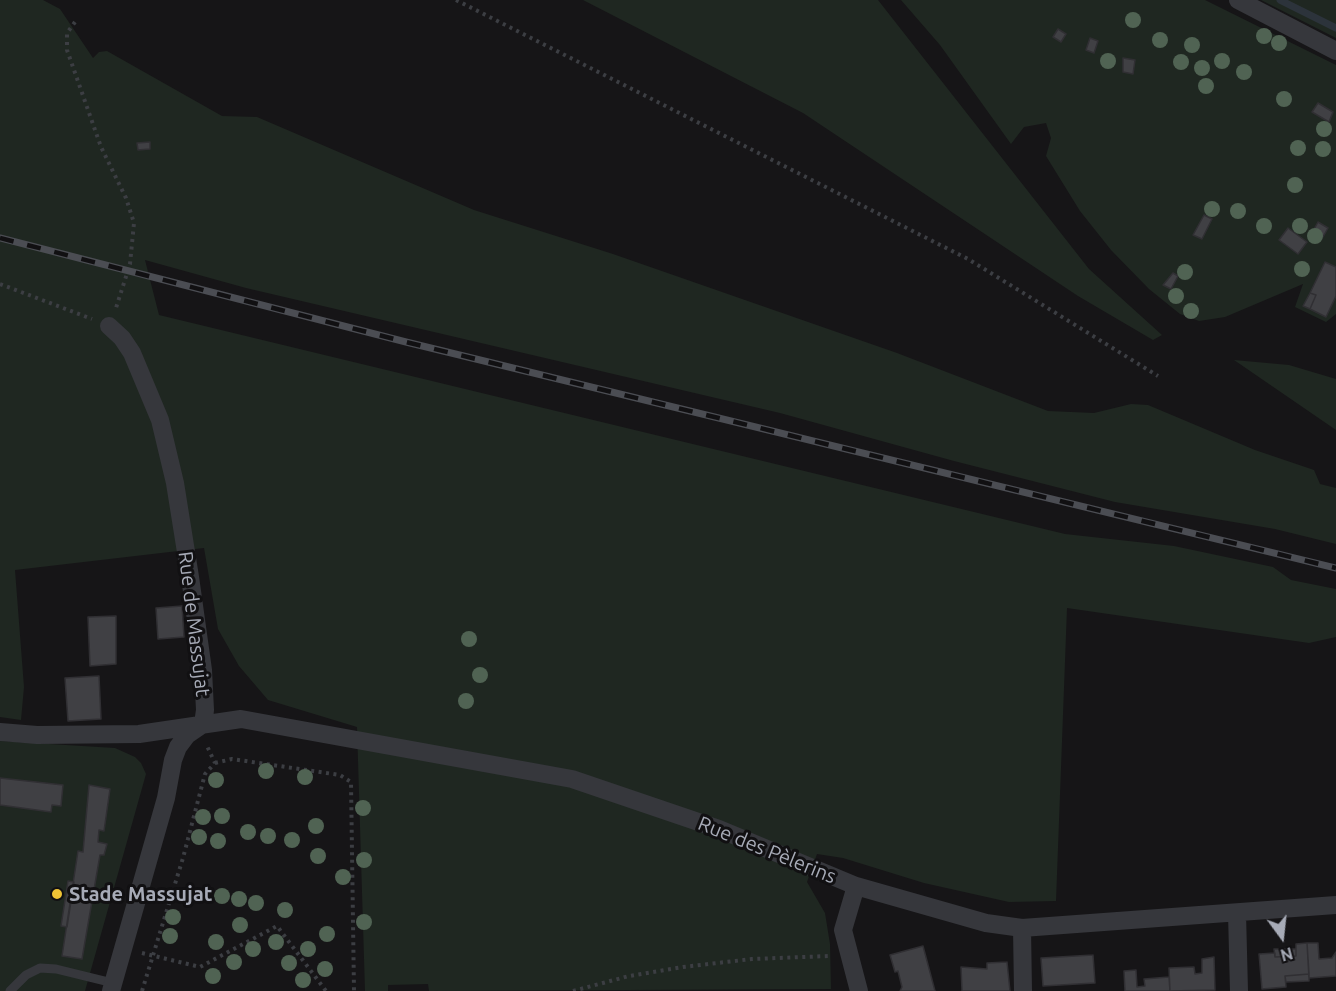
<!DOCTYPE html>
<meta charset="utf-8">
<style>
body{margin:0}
#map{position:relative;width:1336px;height:991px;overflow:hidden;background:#161517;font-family:Ubuntu,sans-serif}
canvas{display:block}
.north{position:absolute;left:1252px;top:907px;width:60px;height:60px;-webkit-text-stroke:4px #111012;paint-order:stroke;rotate:165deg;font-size:16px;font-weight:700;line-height:24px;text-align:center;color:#a7abb7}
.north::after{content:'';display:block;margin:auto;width:21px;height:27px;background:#a7abb7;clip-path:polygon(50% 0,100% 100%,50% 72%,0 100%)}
</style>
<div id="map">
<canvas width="1336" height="991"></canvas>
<div class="north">N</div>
</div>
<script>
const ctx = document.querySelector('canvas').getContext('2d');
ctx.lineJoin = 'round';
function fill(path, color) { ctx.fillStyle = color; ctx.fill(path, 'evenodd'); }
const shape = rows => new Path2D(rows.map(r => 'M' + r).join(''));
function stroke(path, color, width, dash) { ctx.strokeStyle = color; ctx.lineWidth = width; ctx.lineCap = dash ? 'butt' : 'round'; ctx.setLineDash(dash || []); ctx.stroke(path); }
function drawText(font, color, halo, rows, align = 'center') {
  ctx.font = font + ' Ubuntu,sans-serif'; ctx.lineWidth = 6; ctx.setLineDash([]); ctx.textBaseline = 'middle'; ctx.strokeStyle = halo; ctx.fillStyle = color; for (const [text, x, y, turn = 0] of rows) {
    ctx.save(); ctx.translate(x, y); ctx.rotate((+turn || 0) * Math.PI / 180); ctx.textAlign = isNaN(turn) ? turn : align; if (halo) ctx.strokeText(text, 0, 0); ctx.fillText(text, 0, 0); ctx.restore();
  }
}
fill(shape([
 [0,0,43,0,60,9,93,58,99,52,107,51,222,116,257,117,474,210,613,254,897,353,1048,411,1094,413,1131,404,1148,405,1255,450,1314,470,1320,484,1336,488,1336,544,1275,529,1115,502,954,461,780,413,246,288,145,260,159,315,1065,534,1174,546,1273,567,1291,580,1336,589,1336,637,1309,643,1067,608,1056,901,1009,902,924,883,843,858,817,854,807,882,825,913,830,944,831,989,429,991,428,984,388,985,388,991,365,991,357,727,268,700,239,666,218,629,204,548,15,570,24,687,21,720,0,717],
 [583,0,878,0,1089,269,1162,335,1153,340,1078,296,803,113],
 [901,0,1205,0,1336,65,1336,314,1326,322,1295,307,1303,284,1225,317,1199,321,1180,314,1149,289,1111,250,1080,211,1046,156,1051,138,1046,123,1024,127,1011,144,940,45],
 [1261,0,1336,0,1336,38],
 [1234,360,1289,365,1336,379,1336,430],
 [0,741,115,748,135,757,141,763,146,774,85,991,0,991]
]), '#1f2721');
stroke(shape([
 [1280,0,1336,28]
]), '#2c333b', 7);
const building = shape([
 [1058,29,1066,34,1061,42,1053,37,1058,29],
 [1090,38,1098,41,1094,53,1086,50,1090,38],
 [1123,58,1135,60,1133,74,1123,72,1123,58],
 [1318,103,1333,112,1329,122,1312,112,1318,103],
 [150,142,150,149,138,150,137,143,150,142],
 [1204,215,1212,219,1202,239,1193,235,1204,215],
 [1318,222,1328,228,1323,237,1313,231,1318,222],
 [1288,228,1307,242,1298,254,1279,240,1288,228],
 [1325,262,1336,267,1336,296,1326,317,1310,309,1316,295,1310,293,1325,262],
 [1173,273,1178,276,1171,289,1163,285,1173,273],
 [1310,293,1316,295,1310,309,1303,306,1310,293],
 [182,606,184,637,158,639,156,608,182,606],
 [116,616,116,664,90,666,88,617,116,616],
 [99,676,101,719,68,721,65,678,99,676],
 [0,778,63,785,61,806,52,805,51,812,0,805,0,778],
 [89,785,110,789,104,831,99,830,98,842,107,844,104,855,100,855,82,959,62,956,78,851,83,852,89,785],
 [68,881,74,882,67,927,61,926,68,881],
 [1307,943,1318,943,1319,959,1332,958,1336,952,1336,976,1309,978,1307,943],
 [1307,943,1309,974,1285,976,1286,987,1262,989,1259,954,1275,953,1275,957,1296,956,1296,944,1307,943],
 [923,946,935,991,900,991,902,987,898,971,895,972,890,955,923,946],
 [1274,949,1296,949,1296,956,1275,957,1274,949],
 [1093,955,1095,983,1043,986,1041,958,1093,955],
 [1214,957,1215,990,1170,991,1169,968,1194,967,1195,974,1202,973,1202,959,1214,957],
 [1007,962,1010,991,962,991,961,967,987,969,987,963,1007,962],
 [1136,970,1137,987,1145,986,1144,979,1169,977,1170,991,1125,991,1124,971,1136,970],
 [1309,974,1309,981,1286,982,1285,976,1309,974]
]);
fill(building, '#404044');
stroke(building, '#302f33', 1.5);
stroke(shape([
 [456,0,968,259,1158,376],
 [75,22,67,33,67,50,101,147,126,198,134,223,130,264,116,308],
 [0,284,92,319],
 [215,763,232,759,340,775,351,782,354,991],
 [142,953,200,967,277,926,326,991],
 [142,991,183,858,205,774,215,763,207,746],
 [573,991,629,976,683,967,752,959,829,956]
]), '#3c3e43', 4, [3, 4.5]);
stroke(shape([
 [10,991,26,975,40,968,56,969,113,983]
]), '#36373c', 9);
stroke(shape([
 [1238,0,1336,51],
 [109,326,122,338,132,353,160,420,175,483,190,577,203,670,205,710,203,724,187,735,178,747,173,760,166,798,111,991],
 [0,732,37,735,139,734,241,719,572,779,719,829,856,886,986,923,1022,928,1336,905],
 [856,886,843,930,859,991],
 [1237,913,1239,991],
 [1022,928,1023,991]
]), '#36373c', 18);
const rail = shape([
 [0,238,406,342,1336,568]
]);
stroke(rail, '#4b4d53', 7);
stroke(rail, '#111012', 4.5, [14]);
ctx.fillStyle = '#506353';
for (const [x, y] of [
 [1133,20],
 [1264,36],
 [1160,40],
 [1279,43],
 [1192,45],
 [1108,61],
 [1222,61],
 [1181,62],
 [1202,68],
 [1244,72],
 [1206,86],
 [1284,99],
 [1324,129],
 [1298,148],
 [1323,149],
 [1295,185],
 [1212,209],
 [1238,211],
 [1264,226],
 [1300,226],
 [1315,236],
 [1302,269],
 [1185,272],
 [1176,296],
 [1191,311],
 [469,639],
 [480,675],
 [466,701],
 [266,771],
 [305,777],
 [216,780],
 [363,808],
 [222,816],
 [203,817],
 [316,826],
 [248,832],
 [268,836],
 [199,837],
 [292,840],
 [218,841],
 [318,856],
 [364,860],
 [343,877],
 [222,896],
 [239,899],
 [256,903],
 [285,910],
 [173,917],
 [364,922],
 [240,925],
 [327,934],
 [170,936],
 [216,942],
 [276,942],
 [253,949],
 [308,949],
 [234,962],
 [289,963],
 [325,969],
 [213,976],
 [303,980]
]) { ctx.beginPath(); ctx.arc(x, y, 8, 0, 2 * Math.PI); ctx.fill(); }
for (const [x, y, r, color] of [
 [57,894,6,"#efc335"]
]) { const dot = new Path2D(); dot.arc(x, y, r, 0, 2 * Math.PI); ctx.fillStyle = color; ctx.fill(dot); stroke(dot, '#111012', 2); }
drawText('20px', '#a7abb7', '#111012', [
 ["Rue de Massujat",194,624,83],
 ["Rue des Pèlerins",767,850,22]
]);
drawText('bold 20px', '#a7abb7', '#111012', [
 ["Stade Massujat",69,894]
], 'left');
</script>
